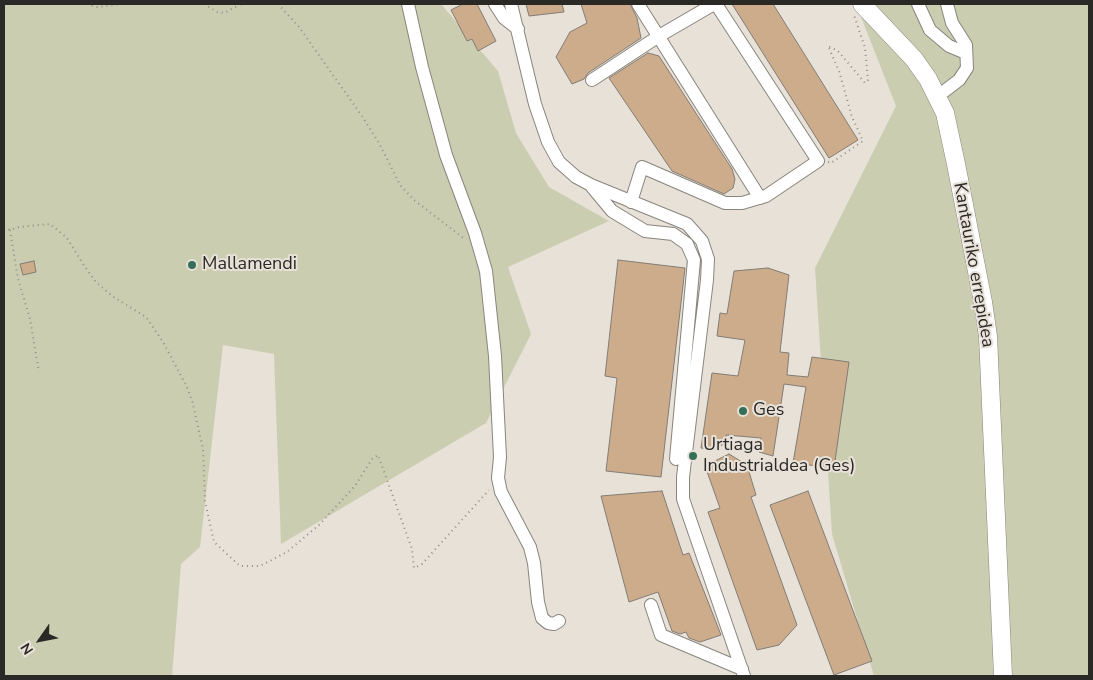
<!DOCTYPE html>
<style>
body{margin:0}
#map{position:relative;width:1093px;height:680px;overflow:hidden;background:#e7e1d8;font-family:"Nunito Sans",sans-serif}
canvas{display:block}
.frame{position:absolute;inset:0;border:5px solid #2b2926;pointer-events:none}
.north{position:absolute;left:15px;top:615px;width:50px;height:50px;-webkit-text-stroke:4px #e7e1d8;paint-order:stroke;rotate:237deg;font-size:14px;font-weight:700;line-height:20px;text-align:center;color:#2b2926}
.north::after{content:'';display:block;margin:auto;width:18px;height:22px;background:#2b2926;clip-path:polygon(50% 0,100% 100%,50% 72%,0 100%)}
</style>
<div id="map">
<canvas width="1093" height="680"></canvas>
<div class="frame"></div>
<div class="north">N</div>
</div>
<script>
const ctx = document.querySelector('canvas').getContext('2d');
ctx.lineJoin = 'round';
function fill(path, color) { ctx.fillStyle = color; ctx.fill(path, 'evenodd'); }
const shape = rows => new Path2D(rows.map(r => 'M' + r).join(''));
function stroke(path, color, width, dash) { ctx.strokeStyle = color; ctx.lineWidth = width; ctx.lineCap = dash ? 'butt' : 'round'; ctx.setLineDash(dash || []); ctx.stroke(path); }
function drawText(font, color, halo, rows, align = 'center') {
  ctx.font = font + ' "Nunito Sans",sans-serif'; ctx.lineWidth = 4; ctx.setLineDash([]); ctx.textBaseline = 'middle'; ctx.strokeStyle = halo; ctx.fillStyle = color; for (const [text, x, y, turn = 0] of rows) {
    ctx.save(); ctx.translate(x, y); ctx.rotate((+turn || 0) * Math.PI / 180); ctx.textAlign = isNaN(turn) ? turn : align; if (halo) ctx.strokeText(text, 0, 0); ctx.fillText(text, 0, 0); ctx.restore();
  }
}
fill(shape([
 [4,4,441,4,498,71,516,133,549,187,609,221,508,267,531,334,486,423,281,544,274,354,223,345,200,547,181,564,172,676,4,676],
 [856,4,1089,4,1089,676,874,676,832,534,815,268,896,106]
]), '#cbcdb0');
const building = shape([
 [463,4,477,4,496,41,478,51,472,39,467,41,451,10,463,4],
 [526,4,562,4,564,12,529,16,526,4],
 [581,4,630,4,637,18,641,38,588,73,584,79,572,84,556,57,570,32,587,23,581,4],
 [732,4,773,4,858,140,829,158,732,4],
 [648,53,659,56,732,169,735,179,733,188,724,194,672,171,609,78,648,53],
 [618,260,685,268,661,477,606,471,617,378,605,376,618,260],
 [34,261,36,272,23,275,20,264,34,261],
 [768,268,789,275,780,352,789,353,787,375,808,377,812,357,849,362,834,468,793,463,806,387,784,384,773,456,759,452,761,438,726,435,726,443,714,449,701,448,712,373,738,376,745,340,717,336,720,313,727,314,734,271,768,268],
 [729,454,747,465,756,495,751,497,797,625,779,645,757,650,708,512,720,508,705,466,729,454],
 [662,491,683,555,689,553,721,635,700,642,689,638,686,632,680,634,672,631,658,592,629,602,601,496,662,491],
 [808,491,872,661,834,675,770,505,808,491]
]);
fill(building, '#cdac8c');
stroke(building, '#827c75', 1);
const minor = shape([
 [408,4,422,67,446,155,475,233,486,271,495,356,500,457,498,478,501,492,530,547,534,563,538,602,542,618,548,623,554,624,559,621],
 [495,4,504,18,518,29],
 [511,4,535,104,548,142,559,162,576,177,591,185,687,224,702,241,708,259,707,280,683,477,683,499,744,676],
 [638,4,760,198],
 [918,4,930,30,949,46,966,53],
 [592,80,659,36,714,4],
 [938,96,959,80,967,68,966,45,952,23,947,4],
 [592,187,612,211,645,231,673,234,687,244,694,260,676,459],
 [631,202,642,167,725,203,742,203,766,196,818,161,716,4],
 [651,605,661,635,742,669]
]);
const highway = shape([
 [862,4,914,59,928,79,945,113,956,164,983,302,988,336,1003,676]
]);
stroke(minor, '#89847c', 14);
stroke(highway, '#89847c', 19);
stroke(shape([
 [87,4,97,7,122,4],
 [204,4,217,12,224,13,241,4],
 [278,4,299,27,362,116,379,143,400,185,414,200,466,240],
 [828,162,831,163,863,141,852,117,839,71,828,46,838,51,865,83,868,80,865,48,854,15],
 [4,227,10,230,19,227,50,224,67,238,85,267,96,282,112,296,146,317,163,342,186,385,192,400,203,449,205,501,214,542,240,566,260,566,287,552,319,525,355,486,372,459,378,455,412,549,414,568,422,564,489,490],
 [10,230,18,279,30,319,39,372]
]), '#928e88', 2, [1, 4]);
stroke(minor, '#fff', 12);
stroke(highway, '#fff', 18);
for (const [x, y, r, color] of [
 [192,265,5,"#366f58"],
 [743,411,5,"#366f58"],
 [693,456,5,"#366f58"]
]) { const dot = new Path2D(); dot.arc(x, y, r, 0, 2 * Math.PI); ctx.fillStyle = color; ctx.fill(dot); stroke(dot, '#e7e1d8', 2); }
drawText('18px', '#2b2926', '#e7e1d8', [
 ["Mallamendi",202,265],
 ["Ges",753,411],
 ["Urtiaga",703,446],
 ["Industrialdea (Ges)",703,467]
], 'left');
drawText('18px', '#2b2926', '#e7e1d8', [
 ["Kantauriko errepidea",973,265,80]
]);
</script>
